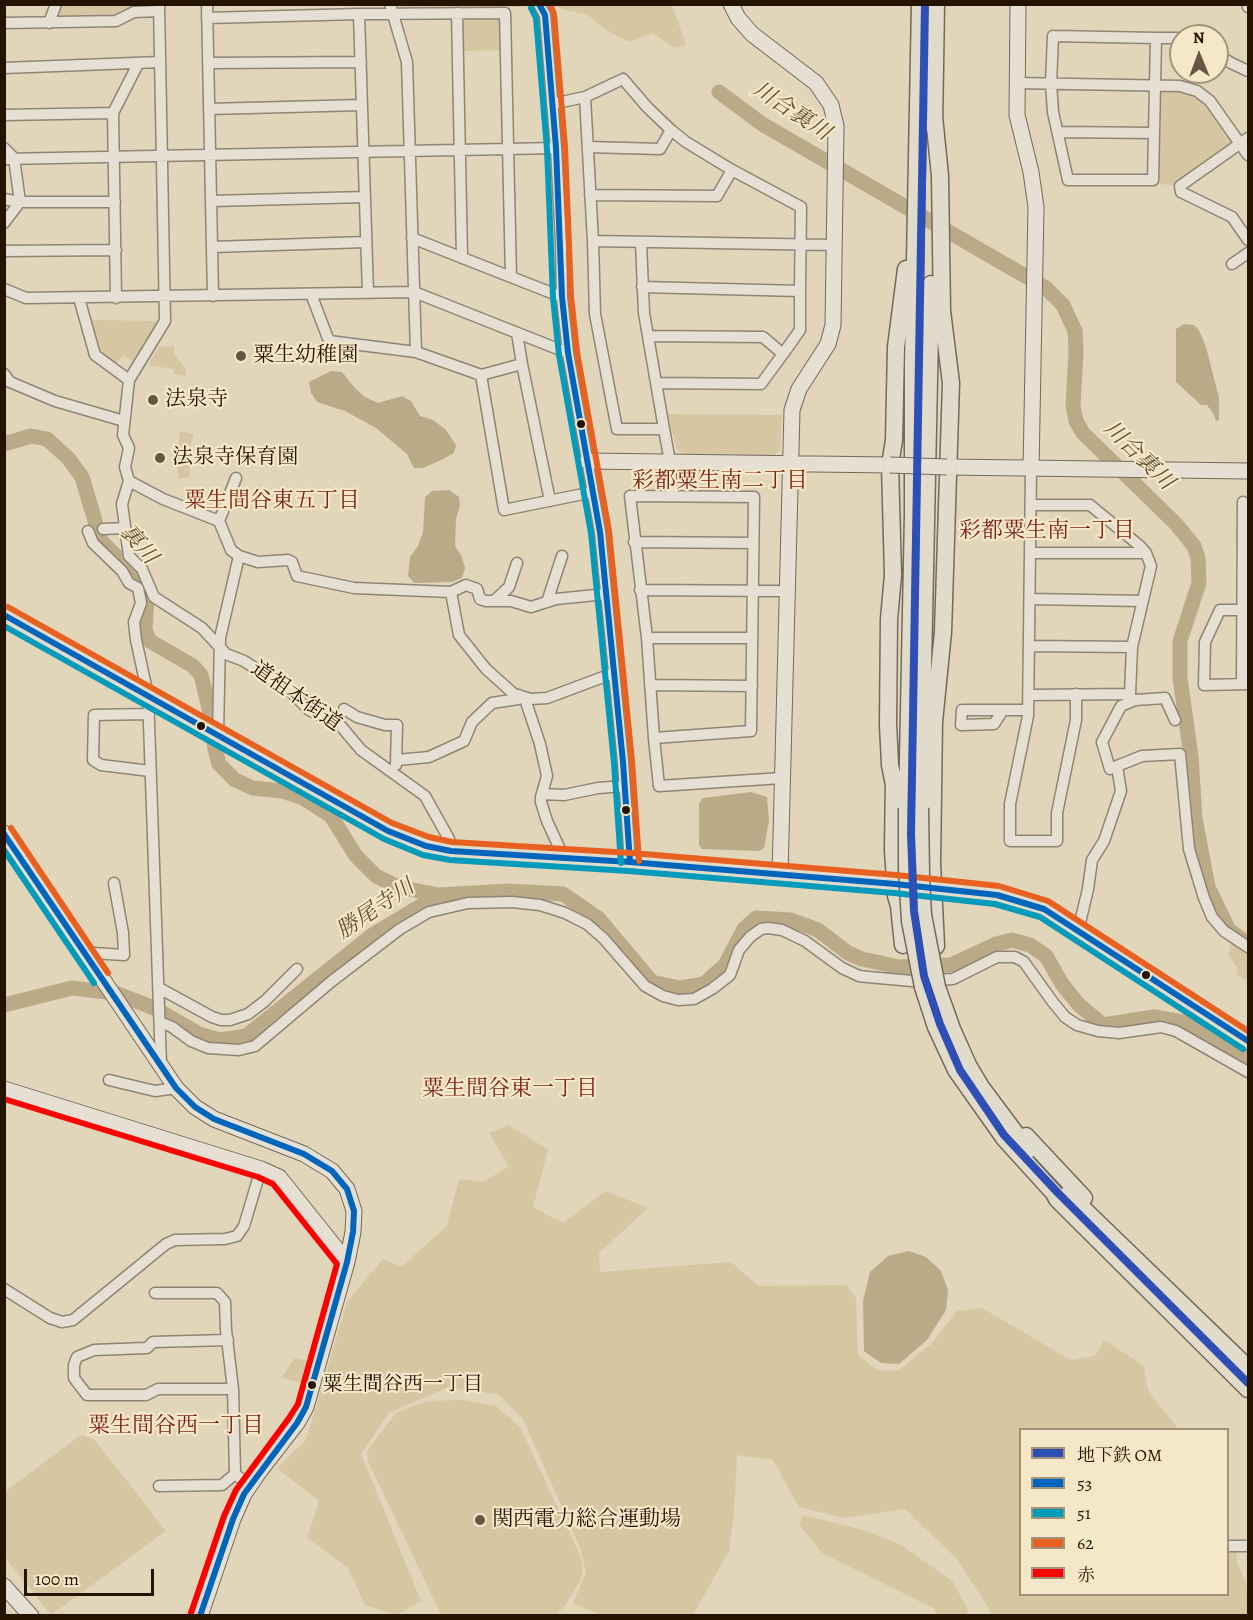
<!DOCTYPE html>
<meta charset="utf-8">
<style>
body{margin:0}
#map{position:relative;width:1253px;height:1620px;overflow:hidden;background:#e1d5ba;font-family:Alegreya,"Noto Serif JP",serif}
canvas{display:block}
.frame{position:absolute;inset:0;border:6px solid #251301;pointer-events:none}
.legend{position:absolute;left:1019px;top:1428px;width:210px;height:168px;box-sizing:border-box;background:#f5e8c8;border:2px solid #a29378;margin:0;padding:8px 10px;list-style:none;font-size:18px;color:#251301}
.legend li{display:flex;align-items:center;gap:12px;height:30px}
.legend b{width:30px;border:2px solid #a29378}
.north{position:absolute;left:1169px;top:24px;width:60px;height:60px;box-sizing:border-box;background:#f5e8c8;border:2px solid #a29378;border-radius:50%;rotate:359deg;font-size:16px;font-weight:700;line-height:24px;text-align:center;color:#251301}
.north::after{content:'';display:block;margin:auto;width:21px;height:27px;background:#675742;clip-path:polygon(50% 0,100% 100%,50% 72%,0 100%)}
.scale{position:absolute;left:24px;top:1569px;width:130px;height:27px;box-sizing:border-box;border:3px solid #251301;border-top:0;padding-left:8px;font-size:18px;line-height:21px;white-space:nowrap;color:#251301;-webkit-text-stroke:4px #f5e8c8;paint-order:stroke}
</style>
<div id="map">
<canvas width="1253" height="1620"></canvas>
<div class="frame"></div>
<ul class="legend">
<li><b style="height:8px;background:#2e4fb5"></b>地下鉄 OM</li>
<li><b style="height:8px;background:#0065bd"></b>53</li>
<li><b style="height:8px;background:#049aba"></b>51</li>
<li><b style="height:8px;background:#e86120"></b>62</li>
<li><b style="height:8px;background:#f00"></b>赤</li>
</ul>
<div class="north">N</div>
<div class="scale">100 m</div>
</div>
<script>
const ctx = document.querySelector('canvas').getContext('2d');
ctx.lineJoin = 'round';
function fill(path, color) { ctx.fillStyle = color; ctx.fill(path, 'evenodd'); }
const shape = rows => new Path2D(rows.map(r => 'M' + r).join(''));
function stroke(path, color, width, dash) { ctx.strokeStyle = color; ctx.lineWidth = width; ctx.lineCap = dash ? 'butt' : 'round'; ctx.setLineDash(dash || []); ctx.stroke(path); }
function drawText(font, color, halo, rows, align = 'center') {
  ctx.font = font + ' Alegreya,"Noto Serif JP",serif'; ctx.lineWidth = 4.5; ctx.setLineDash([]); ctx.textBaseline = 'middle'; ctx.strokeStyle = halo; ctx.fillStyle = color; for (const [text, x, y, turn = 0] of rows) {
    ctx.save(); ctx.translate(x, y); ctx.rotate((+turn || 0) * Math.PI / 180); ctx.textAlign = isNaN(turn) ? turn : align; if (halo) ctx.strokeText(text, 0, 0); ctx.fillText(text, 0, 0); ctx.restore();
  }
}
fill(shape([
 [62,5,154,5,152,7,116,16,58,17],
 [524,5,524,7,404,8,397,5],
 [552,5,672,5,686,45,674,48,653,33,629,42,608,31,586,14,565,10],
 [457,13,505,13,506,50,458,51],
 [1164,90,1181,90,1196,96,1209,107,1231,140,1231,146,1175,185,1158,184,1160,93],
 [91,320,160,321,135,362,123,355,116,364,99,352,89,323],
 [174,346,174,353,186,369,186,374,183,376,174,374,173,369,148,365,159,347],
 [668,414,782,415,780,450,773,456,684,455,676,448,674,434,671,434],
 [180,431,194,434,189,450,190,477,179,479,175,453,178,452],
 [1231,942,1248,950,1248,981,1237,974,1237,967,1228,955],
 [509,1125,548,1150,533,1207,563,1223,606,1191,648,1208,599,1253,600,1272,731,1262,759,1286,846,1285,856,1298,858,1355,877,1370,898,1371,931,1344,957,1311,982,1308,1071,1360,1095,1356,1104,1340,1144,1366,1148,1390,1178,1429,1020,1430,1020,1594,1228,1594,1228,1547,1236,1550,1237,1563,1248,1587,1248,1615,993,1615,957,1559,905,1509,843,1518,799,1507,773,1460,737,1455,734,1511,729,1551,693,1615,599,1615,573,1603,586,1572,581,1550,523,1419,498,1394,446,1388,389,1413,361,1454,421,1601,396,1615,365,1605,348,1568,307,1538,319,1501,277,1468,306,1440,347,1302,383,1259,401,1267,447,1226,459,1179,484,1182,509,1166,489,1133],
 [295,1358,309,1361,303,1383,281,1378],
 [463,1400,496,1406,520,1427,580,1555,583,1569,581,1579,566,1604,556,1615,441,1615,368,1461,367,1451,396,1413,427,1401],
 [81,1435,94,1439,166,1531,51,1615,5,1557,5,1492],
 [803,1515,867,1531,903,1546,953,1582,968,1610,966,1615,938,1615,933,1608,822,1553,799,1524]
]), '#d6c6a2');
fill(shape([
 [1184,324,1194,325,1199,330,1206,347,1219,398,1219,420,1216,421,1214,415,1207,405,1201,405,1176,382,1176,329],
 [331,371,342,372,355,388,365,397,378,403,402,396,411,401,420,416,433,420,446,430,456,445,454,453,439,461,423,468,414,468,407,454,376,428,345,411,317,402,311,393,309,382],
 [449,490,459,497,460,506,456,519,455,546,461,555,465,568,462,578,452,582,414,583,408,576,410,557,418,546,423,532,425,497,432,491],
 [751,792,767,797,769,821,764,848,759,851,702,849,699,845,699,803,703,798],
 [909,1251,926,1257,941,1271,948,1290,946,1310,927,1340,899,1364,881,1363,864,1351,863,1301,870,1272,888,1256]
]), '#bbaa87');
stroke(shape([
 [719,92,762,124,1046,288,1063,305,1075,331,1076,352,1073,406,1076,421,1083,433,1176,524,1194,546,1198,558,1199,583,1180,641,1180,678,1191,756,1195,818,1208,887,1229,930,1243,940],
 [4,444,31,436,47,439,68,458,82,477,101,541,141,581,147,597,145,630,150,641,193,666,201,675,209,708,215,749,219,764,235,780,253,788,282,791,303,798,331,816,356,856,376,876,398,887,439,895],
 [4,1005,72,988,115,993,154,1008,199,1034,220,1040,246,1036,371,936,439,895,508,891,563,894,599,919,652,982,680,988,704,984,725,965,744,929,756,918,791,920,818,930,848,953,862,959,899,967,951,965,996,944,1012,940,1030,945,1046,956,1062,984,1079,1005,1103,1025,1154,1017,1188,1023,1214,1037,1248,1061]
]), '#bbaa87', 15);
const street = shape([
 [159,4,165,321,129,380,123,435,129,448,125,467,129,481,122,504,129,556,142,569,154,597,202,628,226,654,244,661,289,690,309,710,340,725,361,750,425,796,449,839,451,851],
 [207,4,213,296],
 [390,4,407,62,416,352,481,375,504,510,593,492],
 [539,4,545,15,556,148,561,242,562,297,568,353,600,532,623,762,630,862],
 [1247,4,1248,7],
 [457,13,462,258],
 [359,14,505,13,511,277,562,297],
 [207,18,359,14,368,293],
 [4,23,116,21,134,12,159,11],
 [49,23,56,4],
 [1053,36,1156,38,1153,180,1068,180,1053,112,1051,83,1053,36],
 [1156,38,1181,38],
 [1217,54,1231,63,1248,71],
 [208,63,361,62],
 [4,68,160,62],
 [1016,83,1180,86,1197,91,1210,101,1248,155],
 [585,97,593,241,595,314,617,429,664,429,644,313,641,242],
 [552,104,585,97,623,79,647,107,671,130,686,142,732,170,801,207,800,291,642,287],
 [209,109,362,105],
 [113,113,138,64],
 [4,115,113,113,116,298],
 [1058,132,1154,133],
 [1248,138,1180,186,1181,192,1232,217,1248,240],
 [588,147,660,149,671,130],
 [4,148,14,158,20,202,4,223],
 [4,159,556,148],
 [590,195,717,196,732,170],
 [4,199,20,202,115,202],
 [211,201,365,197],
 [412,238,511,277],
 [593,241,835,245],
 [212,247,366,242],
 [4,251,116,250],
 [1232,264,1248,253],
 [4,289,26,298,414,292,568,353],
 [311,294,329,341,416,352],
 [79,298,95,355,129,380],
 [648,336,763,337,783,354,761,384,657,383],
 [783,354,800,330,800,291],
 [522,364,550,501],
 [4,374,10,382,55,401,124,421],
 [481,375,522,364,517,333],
 [664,429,670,462,672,496],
 [1031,469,1028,716,1010,804,1010,841,1057,841,1057,813,1076,720,1076,694],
 [129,481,163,499,219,521],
 [103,529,125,528],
 [88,531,93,543,122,571,129,583,138,588,141,603,134,622,136,640,148,695,161,1064],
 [634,542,753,543],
 [1031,553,1146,553],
 [239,556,258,562,288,560,292,562,297,576,354,588,451,592,466,585,477,589,480,599,486,601,511,601,531,607,556,599,606,594],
 [640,590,787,591],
 [451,592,459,635,486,669,514,694,531,699,547,698,614,673],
 [1030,599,1141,601],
 [494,601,509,587,517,563],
 [547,602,562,556],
 [1242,610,1220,610,1205,642,1204,685,1248,684],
 [647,638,752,638],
 [1030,646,1132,647],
 [1242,684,1243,502],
 [650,685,752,686],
 [1029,695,1130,694,1132,647,1151,566,1146,553,1140,546,1090,505,1031,505],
 [527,698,526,702,540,744,547,776,541,797,541,802,547,821,564,858],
 [344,709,357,717,385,725,397,725,396,765],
 [1003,710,962,710,961,725,994,724,1003,710,1028,710],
 [149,714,94,715,93,760,101,765,150,771],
 [218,735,220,638,239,556,231,550,219,521,236,478],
 [654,738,751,731,754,497,630,496,647,638,654,738,659,786,782,778],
 [397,760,429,757,464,741,472,722,492,703,518,699,519,695],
 [1110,769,1102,742,1121,706,1135,700,1165,698,1175,720],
 [542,794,564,795,598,788,625,786],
 [1078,931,1088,889,1092,860,1104,841,1121,791,1117,766,1142,756,1180,754,1189,849,1204,898,1212,917,1224,931,1248,947],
 [93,953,124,955,123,933,114,883],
 [159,988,212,1017,221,1020,230,1020,248,1014,265,1001,297,969],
 [160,1022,172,1027,191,1041,208,1048,239,1050,255,1046,332,981,400,929,429,912,468,903,512,902,540,905,565,913,587,924,604,939,645,986,663,996,678,1000,694,999,712,989,730,975,739,950,750,937,761,929,768,928,782,930,805,941,842,968,859,976,868,977,912,981,953,979,997,957,1015,957,1024,962,1052,1001,1065,1017,1077,1025,1098,1031,1119,1033,1161,1027,1176,1031,1248,1072],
 [109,1080,155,1091,176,1088],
 [4,1289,50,1318,62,1322,73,1320,166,1244,175,1240,225,1239,237,1236,244,1226,261,1169],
 [155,1293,217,1293,225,1302,226,1330,233,1389,235,1474],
 [228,1340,153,1342,147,1348,94,1350,77,1357,74,1365,74,1378,87,1395,146,1395,158,1389,233,1389],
 [159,1486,222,1485,235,1474,250,1486],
 [1228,1546,1248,1546]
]);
const secondary = shape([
 [731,4,738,18,752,34,816,83,831,105,836,126,833,325,828,344,799,389,792,410,780,875],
 [1018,4,1017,115,1031,172,1036,207,1031,469],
 [587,461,890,465],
 [947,467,1248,471],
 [4,833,176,1088,195,1107,214,1119,304,1154,332,1171,347,1189,354,1211,353,1232,347,1262,306,1407,297,1423,259,1472,244,1494,233,1519,200,1616],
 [4,1089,261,1169,279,1177,347,1262],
 [4,1586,31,1616]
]);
const primary = shape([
 [934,116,940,176,942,311,951,383,943,632,934,722,932,864,936,946],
 [934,127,936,4],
 [4,615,388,831,426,846,451,851,630,862,895,884,997,895,1044,909,1248,1041],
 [894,777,893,850,896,896,899,906,903,945],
 [894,785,890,765,888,724,889,619,893,575,890,465,894,440,896,347,906,269],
 [907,808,913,514,913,362,920,4],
 [920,808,931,284],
 [923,987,936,1027,956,1070,1004,1138,1054,1193,1057,1199,1248,1389],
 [937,987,952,1029,968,1065,981,1087,1028,1150],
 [1026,1136,1084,1198],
 [1068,1194,1248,1368]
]);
stroke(street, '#8e8574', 13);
stroke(secondary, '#736a5b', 17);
stroke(primary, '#736a5b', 19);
stroke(street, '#e5e0d3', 10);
stroke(secondary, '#e5e0d3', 15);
stroke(primary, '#e1dbcb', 16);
const secondaryBridge = shape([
 [890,465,947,467]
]);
const primaryBridge = shape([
 [907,808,907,869,910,921,923,987],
 [920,808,921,877,923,915,937,987]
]);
stroke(secondaryBridge, '#736a5b', 17, []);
stroke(primaryBridge, '#736a5b', 19, []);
stroke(secondaryBridge, '#e5e0d3', 15);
stroke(primaryBridge, '#e1dbcb', 16);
stroke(shape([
 [539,4,545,15,556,148,562,297,568,353,600,532,623,762,630,862],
 [4,615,388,831,426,846,451,851,630,862,895,884,997,895,1044,909,1248,1041],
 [4,834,176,1088,195,1107,214,1119,304,1154,332,1171,347,1189,354,1211,353,1232,347,1262,306,1407,297,1423,244,1494,233,1519,200,1616]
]), '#0065bd', 6);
stroke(shape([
 [531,8,536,18,547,149,553,298,559,355,591,533,614,763,621,863],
 [4,626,384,839,423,855,450,860,629,871,894,893,995,904,1040,917,1243,1049],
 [4,850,94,983]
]), '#049aba', 6);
stroke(shape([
 [550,4,554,14,565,147,571,296,577,352,609,531,632,761,639,861],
 [8,607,392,823,429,837,452,842,631,853,896,875,999,886,1048,901,1248,1031],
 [11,828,108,973]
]), '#e86120', 6);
stroke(shape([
 [4,1099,258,1177,273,1184,337,1264,298,1404,289,1418,236,1490,224,1516,191,1613]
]), '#f00', 6);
stroke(shape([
 [925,4,911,834,914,911,924,976,940,1024,960,1070,1004,1135,1058,1193,1248,1383]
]), '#2e4fb5', 8);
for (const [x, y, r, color] of [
 [241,356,6,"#675742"],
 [153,400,6,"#675742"],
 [581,424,5,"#251301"],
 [160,458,6,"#675742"],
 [201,726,5,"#251301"],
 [626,810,5,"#251301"],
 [1146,975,5,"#251301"],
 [312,1385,5,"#251301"],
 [480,1520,6,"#675742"]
]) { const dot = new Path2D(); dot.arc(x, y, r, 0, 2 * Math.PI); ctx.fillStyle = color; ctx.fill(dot); stroke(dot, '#f5e8c8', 2); }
drawText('20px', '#251301', '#f5e8c8', [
 ["粟生間谷西一丁目",323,1385]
], 'left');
drawText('21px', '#251301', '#f5e8c8', [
 ["粟生幼稚園",253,356],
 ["法泉寺",165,400],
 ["法泉寺保育園",172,458],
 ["関西電力総合運動場",492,1520]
], 'left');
drawText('21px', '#251301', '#f5e8c8', [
 ["道祖本街道",296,697,35]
]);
drawText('italic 22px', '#614e33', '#f5e8c8', [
 ["川合裏川",791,112,33],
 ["川合裏川",1138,456,44],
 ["裏川",138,545,49],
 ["勝尾寺川",376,910,-34]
]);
drawText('22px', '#7a1f14', '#f5e8c8', [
 ["彩都粟生南二丁目",720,482],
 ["粟生間谷東五丁目",272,502],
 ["彩都粟生南一丁目",1047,532],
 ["粟生間谷東一丁目",510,1090],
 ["粟生間谷西一丁目",176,1427]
]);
</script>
